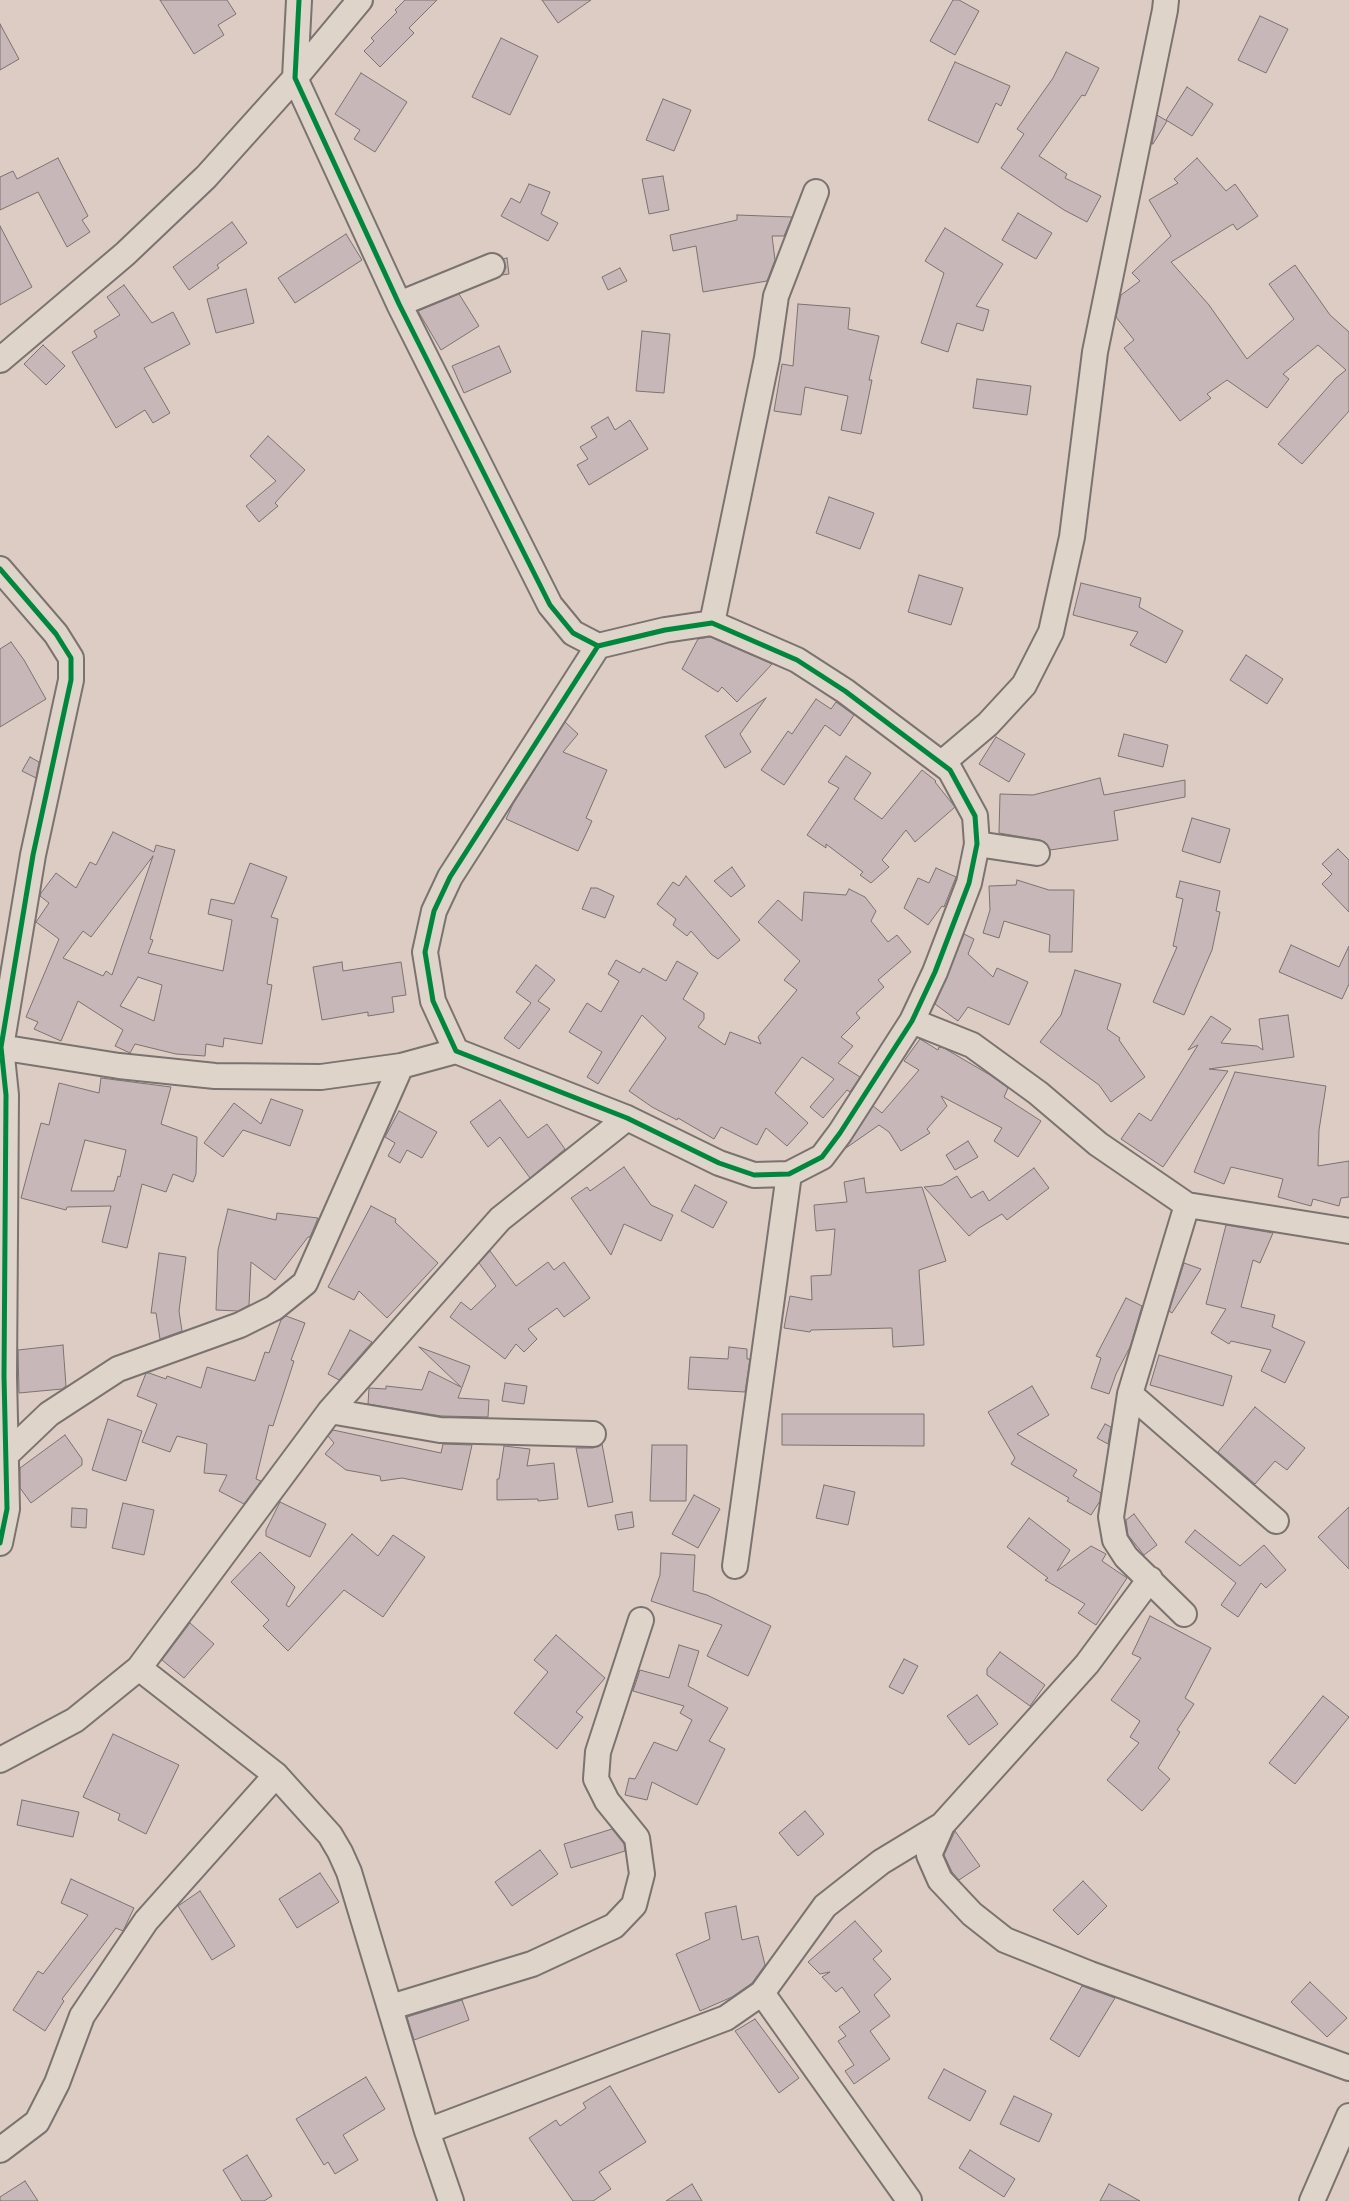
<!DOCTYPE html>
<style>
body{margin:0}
canvas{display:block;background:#dcccc4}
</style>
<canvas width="1349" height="2201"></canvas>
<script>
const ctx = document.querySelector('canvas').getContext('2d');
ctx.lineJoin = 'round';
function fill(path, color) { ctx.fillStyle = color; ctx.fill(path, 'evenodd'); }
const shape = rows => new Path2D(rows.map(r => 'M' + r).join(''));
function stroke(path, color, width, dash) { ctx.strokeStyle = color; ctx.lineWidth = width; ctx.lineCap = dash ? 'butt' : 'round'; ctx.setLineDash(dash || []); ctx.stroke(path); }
const building = shape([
 [160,0,227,0,236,14,218,25,224,35,194,54,160,0],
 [405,0,437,0,409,28,414,33,380,67,364,51,374,41,371,38,397,12,395,10,405,0],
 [542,0,591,0,558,23,542,0],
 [953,0,959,0,979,11,955,55,930,41,953,0],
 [1260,16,1288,29,1266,73,1238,60,1260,16],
 [0,24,19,59,0,70,0,24],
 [501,38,538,56,510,115,472,97,501,38],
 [1066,52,1099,68,1085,96,1082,95,1039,156,1067,174,1065,178,1101,196,1087,222,1064,210,1001,168,1024,134,1017,129,1053,78,1066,52],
 [955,62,1010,86,1001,106,996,103,978,143,928,120,955,62],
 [361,73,407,102,375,152,354,139,360,130,335,114,361,73],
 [1187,87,1213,104,1192,136,1166,120,1187,87],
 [663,99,691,110,674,151,646,140,663,99],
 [1157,115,1167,121,1153,144,1152,144,1157,115],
 [58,158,88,216,82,220,90,232,67,247,38,192,0,210,0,177,13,171,17,179,58,158],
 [1197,158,1226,191,1235,184,1258,216,1237,230,1233,224,1171,262,1209,305,1247,359,1294,319,1269,284,1295,265,1330,315,1349,332,1349,411,1302,464,1278,444,1336,378,1346,370,1318,345,1283,374,1289,379,1267,408,1227,380,1207,394,1211,398,1180,421,1124,348,1134,340,1116,317,1121,295,1140,281,1132,273,1171,236,1149,200,1178,183,1174,179,1197,158],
 [663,176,669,210,649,214,642,179,663,176],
 [529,184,550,192,541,214,558,223,548,241,501,216,511,198,520,203,529,184],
 [1018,213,1052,233,1036,259,1002,240,1018,213],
 [737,215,792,217,784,236,772,236,775,260,767,281,703,292,696,246,673,251,670,235,737,220,737,215],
 [232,222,247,243,217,265,219,268,189,290,173,267,232,222],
 [0,226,32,287,0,305,0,226],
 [945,228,1003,264,976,306,989,310,983,331,957,323,948,352,921,343,944,273,925,261,945,228],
 [346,234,362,260,295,303,278,278,346,234],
 [507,258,509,274,502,275,506,267,503,259,507,258],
 [620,268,627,281,608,290,602,277,620,268],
 [124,285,152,323,173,312,190,344,144,368,170,413,153,423,145,410,116,428,72,352,97,337,94,331,120,315,107,297,124,285],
 [246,289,254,323,216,333,207,299,246,289],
 [459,294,479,326,441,350,418,311,459,294],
 [798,304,850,308,848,329,879,336,869,380,872,380,861,434,841,430,848,396,805,387,801,415,774,411,782,364,793,366,798,304],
 [642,331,670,334,664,393,636,391,642,331],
 [43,345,65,366,46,385,24,364,43,345],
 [499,346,511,372,464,393,452,366,499,346],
 [977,379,1031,386,1027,415,973,408,977,379],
 [608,417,615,430,630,420,648,449,589,485,577,465,588,459,580,447,597,437,591,427,608,417],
 [268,436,305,470,275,503,278,506,259,522,246,506,276,481,250,456,268,436],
 [829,497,874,513,860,549,816,533,829,497],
 [919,575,963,588,951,625,908,612,919,575],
 [1081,583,1141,598,1139,607,1183,631,1166,663,1130,645,1138,632,1073,615,1081,583],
 [710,637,772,664,737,702,722,687,718,692,682,669,698,639,710,637],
 [11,642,24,660,46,699,0,727,0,649,11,642],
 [1246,655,1283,679,1267,704,1230,680,1246,655],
 [766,698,740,734,751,752,725,768,705,736,766,698],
 [816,699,831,709,836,702,854,715,840,736,825,725,784,785,761,770,788,731,792,734,816,699],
 [565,722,578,734,563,752,607,770,586,818,592,821,578,851,506,819,513,804,565,722],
 [1124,734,1168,745,1163,767,1118,756,1124,734],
 [996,737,1025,754,1009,782,979,764,996,737],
 [846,756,871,773,854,799,882,819,922,770,936,781,935,782,955,807,915,842,906,830,882,860,889,867,871,883,860,875,863,872,826,844,826,848,807,835,839,788,828,782,846,756],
 [30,757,39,762,36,778,22,771,30,757],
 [1100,778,1104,795,1185,780,1185,797,1114,811,1118,840,1050,850,1046,843,1040,840,999,833,1000,794,1033,795,1100,778],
 [1192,818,1230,829,1220,863,1182,851,1192,818],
 [113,832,154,852,156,845,175,850,150,939,153,940,148,953,223,971,232,920,208,914,211,899,234,904,250,863,287,877,271,917,278,919,267,984,272,985,262,1044,224,1038,223,1047,206,1044,205,1056,176,1054,135,1044,130,1053,115,1046,123,1030,78,1001,61,1041,34,1029,38,1022,26,1017,59,939,36,922,49,903,40,896,41,893,56,873,76,888,90,862,96,865,113,832],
 [153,856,112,975,106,971,103,976,63,958,83,931,91,937,153,856],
 [138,977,162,985,154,1021,120,1006,138,977],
 [1338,849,1349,860,1349,912,1322,884,1332,874,1322,864,1338,849],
 [732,867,745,886,731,897,714,881,732,867],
 [936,868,956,877,944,907,942,906,928,925,904,908,918,878,929,883,936,868],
 [686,876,740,940,718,959,711,954,691,931,687,936,673,925,676,919,657,904,673,882,679,886,686,876],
 [1017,880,1049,890,1074,890,1072,952,1049,952,1050,935,1004,921,999,938,983,933,990,910,989,886,1016,885,1017,880],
 [1180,881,1220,891,1216,911,1220,912,1212,950,1184,1015,1153,1002,1177,947,1173,946,1183,899,1176,897,1180,881],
 [591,888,597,888,614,896,605,918,582,909,591,888],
 [849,889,865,897,876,911,871,921,888,942,897,935,911,952,878,980,884,987,856,1013,860,1018,841,1037,853,1046,838,1063,860,1077,850,1092,847,1090,823,1118,810,1107,834,1079,802,1057,775,1093,808,1123,787,1146,766,1128,757,1145,721,1127,714,1139,678,1118,677,1120,652,1107,629,1091,666,1038,642,1015,598,1084,587,1077,602,1052,569,1032,587,1003,601,1012,619,981,608,974,616,960,640,973,643,968,666,981,677,961,698,973,683,999,704,1013,704,1019,698,1027,725,1045,730,1032,761,1044,758,1037,797,990,784,980,800,961,758,922,778,900,802,921,804,892,846,895,849,889],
 [964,934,974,939,968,954,993,977,997,968,1028,982,1009,1025,968,1007,958,1021,935,1004,964,934],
 [1291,945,1339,967,1349,946,1349,984,1342,999,1279,972,1291,945],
 [342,962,343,971,401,962,406,995,392,997,394,1012,368,1016,368,1012,322,1020,313,967,342,962],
 [536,965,555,980,538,1001,550,1009,519,1049,504,1038,531,1003,516,992,536,965],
 [1075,970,1121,984,1107,1029,1120,1038,1119,1040,1145,1077,1111,1102,1099,1085,1040,1042,1061,1015,1075,970],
 [1288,1015,1294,1057,1209,1069,1228,1071,1163,1167,1121,1139,1139,1113,1151,1121,1198,1045,1188,1050,1211,1016,1231,1029,1221,1043,1257,1046,1263,1050,1259,1019,1288,1015],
 [920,1039,938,1050,939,1047,944,1048,990,1075,1008,1088,1004,1097,1041,1121,1018,1157,994,1141,1002,1128,941,1096,947,1106,927,1129,930,1133,901,1151,889,1132,879,1125,846,1148,873,1106,882,1113,919,1070,904,1061,920,1039],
 [1235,1072,1326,1086,1319,1130,1318,1166,1349,1161,1349,1197,1341,1198,1339,1206,1313,1199,1311,1206,1278,1197,1283,1179,1231,1167,1224,1184,1194,1172,1235,1072],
 [101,1078,171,1087,161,1124,197,1137,196,1174,193,1182,173,1174,166,1192,142,1184,127,1248,102,1242,111,1206,67,1207,66,1210,21,1198,41,1123,49,1125,59,1083,99,1093,101,1078],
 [85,1140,126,1150,120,1177,118,1176,114,1191,71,1191,85,1140],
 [271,1099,303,1110,290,1146,243,1130,223,1157,204,1143,234,1103,261,1124,271,1099],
 [500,1100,528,1138,547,1124,565,1149,530,1178,500,1137,488,1147,470,1122,500,1100],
 [399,1111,437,1132,422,1158,407,1150,400,1163,388,1156,395,1143,385,1137,399,1111],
 [968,1141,978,1157,955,1170,946,1155,968,1141],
 [624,1167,651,1205,673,1215,661,1241,624,1224,611,1255,571,1198,587,1187,590,1191,624,1167],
 [1034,1168,1049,1188,1007,1220,1002,1214,979,1228,969,1236,924,1187,942,1185,957,1176,971,1198,983,1191,989,1201,1034,1168],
 [864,1178,866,1193,922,1187,946,1261,919,1270,924,1345,893,1347,892,1328,811,1330,810,1332,784,1328,790,1296,812,1300,811,1276,831,1275,835,1229,816,1231,814,1205,847,1202,844,1182,864,1178],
 [695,1185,727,1202,713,1228,681,1211,695,1185],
 [371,1206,396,1219,395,1222,438,1263,387,1318,359,1291,354,1300,328,1287,371,1206],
 [228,1209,276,1220,277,1213,318,1218,310,1237,308,1237,275,1280,251,1262,249,1305,238,1311,216,1310,218,1250,228,1209],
 [1226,1225,1273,1233,1260,1263,1253,1260,1241,1307,1275,1315,1272,1327,1305,1342,1285,1383,1261,1371,1271,1350,1231,1341,1229,1344,1211,1333,1226,1309,1206,1304,1226,1225],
 [490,1251,516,1286,548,1262,554,1270,564,1262,590,1298,564,1317,557,1308,528,1329,537,1339,524,1352,516,1344,505,1359,450,1317,461,1302,471,1310,496,1286,479,1263,490,1251],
 [159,1253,186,1257,179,1311,182,1331,160,1339,156,1313,151,1313,159,1253],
 [1184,1263,1201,1269,1172,1313,1169,1311,1184,1263],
 [1126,1298,1142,1306,1130,1347,1116,1374,1109,1394,1091,1388,1101,1358,1096,1356,1126,1298],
 [286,1316,305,1323,291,1360,294,1361,273,1426,269,1425,256,1479,261,1481,244,1504,219,1491,227,1475,204,1473,207,1444,177,1436,170,1452,142,1442,157,1404,137,1396,146,1373,149,1373,166,1379,167,1376,201,1388,207,1367,255,1381,265,1352,269,1353,281,1320,286,1316],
 [350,1330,372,1342,339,1380,328,1374,350,1330],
 [63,1345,66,1386,62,1389,19,1393,18,1350,63,1345],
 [419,1347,470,1366,458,1398,489,1400,488,1417,441,1416,368,1404,369,1388,386,1389,386,1386,422,1390,429,1371,461,1387,419,1347],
 [729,1347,747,1349,747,1359,750,1359,745,1392,688,1389,690,1357,728,1359,729,1347],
 [1159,1355,1232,1376,1223,1406,1150,1385,1159,1355],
 [505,1383,527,1386,524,1404,502,1401,505,1383],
 [1032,1386,1049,1415,1017,1434,1077,1470,1073,1476,1101,1493,1100,1501,1091,1515,1067,1501,1069,1498,1011,1464,1015,1458,988,1412,1032,1386],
 [1255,1407,1305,1448,1287,1470,1275,1461,1255,1484,1218,1452,1255,1407],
 [782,1414,924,1414,924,1446,782,1445,782,1414],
 [108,1419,142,1431,126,1481,92,1470,108,1419],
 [1105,1424,1111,1427,1108,1444,1097,1438,1105,1424],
 [333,1430,441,1453,443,1444,472,1445,462,1490,402,1478,381,1481,380,1476,346,1470,325,1454,334,1443,328,1436,333,1430],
 [65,1435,82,1459,82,1465,31,1503,20,1488,20,1468,65,1435],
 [602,1444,613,1502,588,1507,576,1448,593,1448,602,1444],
 [652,1445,687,1445,686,1501,650,1501,652,1445],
 [504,1446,530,1449,527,1466,554,1463,558,1499,538,1501,538,1499,497,1500,497,1479,499,1479,504,1446],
 [824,1485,855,1492,848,1525,816,1518,824,1485],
 [694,1495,720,1509,698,1548,672,1534,694,1495],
 [280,1502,326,1524,310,1557,266,1536,266,1530,280,1502],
 [123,1503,154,1510,144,1555,112,1548,123,1503],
 [1349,1507,1349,1569,1318,1537,1349,1507],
 [72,1508,87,1509,86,1528,71,1527,72,1508],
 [632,1512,634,1527,618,1530,615,1515,632,1512],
 [1134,1514,1157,1545,1144,1555,1128,1535,1126,1520,1134,1514],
 [1029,1518,1070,1550,1057,1571,1091,1546,1106,1554,1102,1561,1127,1578,1096,1625,1078,1613,1085,1604,1045,1580,1048,1578,1007,1547,1029,1518],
 [1195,1530,1240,1566,1264,1545,1286,1570,1266,1588,1261,1583,1238,1617,1221,1605,1236,1583,1185,1542,1195,1530],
 [352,1534,378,1556,393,1535,425,1557,383,1617,344,1590,288,1651,263,1626,269,1620,231,1582,260,1552,295,1587,286,1605,289,1607,352,1534],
 [661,1553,695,1555,693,1591,707,1595,771,1626,748,1676,707,1656,722,1625,651,1601,660,1575,661,1553],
 [1150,1616,1211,1648,1185,1698,1194,1704,1177,1730,1180,1732,1158,1768,1170,1779,1142,1811,1107,1780,1139,1743,1130,1737,1140,1721,1111,1700,1141,1658,1132,1654,1150,1616],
 [190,1623,214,1644,184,1678,162,1660,190,1623],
 [556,1635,605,1678,576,1712,583,1717,557,1749,514,1713,548,1672,534,1660,556,1635],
 [679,1645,699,1651,688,1686,728,1708,709,1741,725,1749,697,1805,652,1782,647,1800,625,1795,629,1778,635,1779,654,1742,677,1751,692,1720,680,1713,684,1706,633,1691,640,1670,669,1678,679,1645],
 [1000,1652,1045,1685,1030,1706,987,1675,987,1669,1000,1652],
 [904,1659,918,1666,903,1694,889,1687,904,1659],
 [977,1695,998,1724,969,1745,947,1716,977,1695],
 [1323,1696,1349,1717,1295,1784,1269,1763,1323,1696],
 [113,1734,179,1765,146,1834,118,1820,120,1814,83,1797,113,1734],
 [22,1800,79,1812,73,1837,17,1825,22,1800],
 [805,1811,824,1834,798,1856,779,1833,805,1811],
 [612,1829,624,1844,625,1851,571,1868,564,1844,612,1829],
 [955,1831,980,1866,959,1880,952,1872,944,1855,955,1831],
 [540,1850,558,1874,512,1906,495,1882,540,1850],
 [320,1873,339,1902,297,1928,279,1899,320,1873],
 [71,1879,134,1908,123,1931,116,1928,62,1999,64,2001,45,2031,13,2010,38,1971,43,1974,88,1915,61,1903,71,1879],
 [1083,1881,1107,1906,1078,1935,1053,1910,1083,1881],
 [200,1891,235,1946,212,1960,178,1906,200,1891],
 [736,1906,742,1940,758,1936,765,1965,752,1983,732,1997,700,2011,676,1954,710,1939,705,1913,736,1906],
 [855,1921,882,1951,873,1959,891,1979,874,1995,890,2016,870,2031,890,2059,854,2084,845,2071,854,2065,838,2041,846,2036,839,2027,860,2012,842,1987,836,1992,822,1977,830,1972,820,1974,808,1962,855,1921],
 [1310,1982,1347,2018,1327,2037,1291,2002,1310,1982],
 [1082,1986,1115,1998,1079,2057,1050,2039,1082,1986],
 [462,2000,469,2020,414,2040,407,2017,462,2000],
 [755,2019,799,2078,779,2093,735,2031,755,2019],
 [944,2069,986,2091,970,2121,928,2098,944,2069],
 [366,2077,385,2109,343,2135,358,2160,335,2174,328,2162,324,2165,296,2119,366,2077],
 [610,2086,646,2142,599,2172,611,2189,593,2201,573,2201,529,2138,556,2120,560,2126,586,2108,583,2103,610,2086],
 [1014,2096,1052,2114,1039,2142,1000,2124,1014,2096],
 [970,2150,1015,2179,1004,2197,959,2168,970,2150],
 [247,2155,272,2196,264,2201,242,2201,223,2170,247,2155],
 [25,2181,38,2201,0,2201,0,2197,25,2181],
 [692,2184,702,2201,666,2201,692,2184],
 [1109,2184,1140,2201,1100,2201,1109,2184]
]);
fill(building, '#c7b7b8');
stroke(building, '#7b7370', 1);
const minor = shape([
 [299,0,295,78,399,304,550,605,573,633,598,646,665,630,712,623,797,660,845,691,950,770,975,816,977,844,969,883,935,972,912,1021,840,1133,822,1157,789,1174,754,1175,719,1163,627,1118,456,1051,433,1001,425,952,434,911,450,877,598,646],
 [399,304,492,266],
 [0,360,125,254,206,177,295,78,360,0],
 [0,569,56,634,71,658,71,680,33,855,1,1047,6,1095,4,1376,7,1509,0,1543],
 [712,623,767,358,776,296,816,192],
 [942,763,988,724,1024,685,1051,632,1072,537,1095,352,1165,10,1166,0],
 [977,844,1037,853],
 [912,1021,972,1045,1038,1093,1098,1144,1187,1205,1349,1231],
 [0,1047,119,1066,215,1076,321,1077,401,1066,456,1051],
 [1130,1394,1276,1521],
 [330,1411,440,1430,593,1434],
 [4,1457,49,1414,118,1369,240,1325,274,1308,305,1283,401,1066],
 [735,1566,789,1174],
 [1150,1579,1087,1664,942,1825,929,1855,940,1880,972,1914,1005,1940,1090,1974,1349,2068],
 [1184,1614,1126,1557,1115,1540,1111,1517,1130,1394,1187,1205],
 [139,1668,276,1775,330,1835,340,1852,349,1872,427,2131,451,2201],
 [0,1760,75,1720,139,1668,330,1411,500,1219,627,1118],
 [762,1993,909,2200],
 [391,2007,532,1964,614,1926,634,1905,642,1874,637,1838,607,1801,596,1779,598,1752,641,1620],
 [427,2131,726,2018,762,1993,825,1906,881,1862,942,1825],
 [0,2150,37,2122,57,2083,82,2016,146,1921,276,1775],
 [1312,2201,1349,2116]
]);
stroke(minor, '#7b7370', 28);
stroke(minor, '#ded4c9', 24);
stroke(shape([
 [299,0,295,78,399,304,550,605,573,633,598,646,665,630,712,623,797,660,845,691,950,770,975,816,977,844,969,883,935,972,912,1021,840,1133,822,1157,789,1174,754,1175,719,1163,627,1118,456,1051,433,1001,425,952,434,911,450,877,598,646],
 [0,569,56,634,71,658,71,680,33,855,1,1047,6,1095,4,1376,7,1509,0,1543]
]), '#00873e', 5);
</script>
